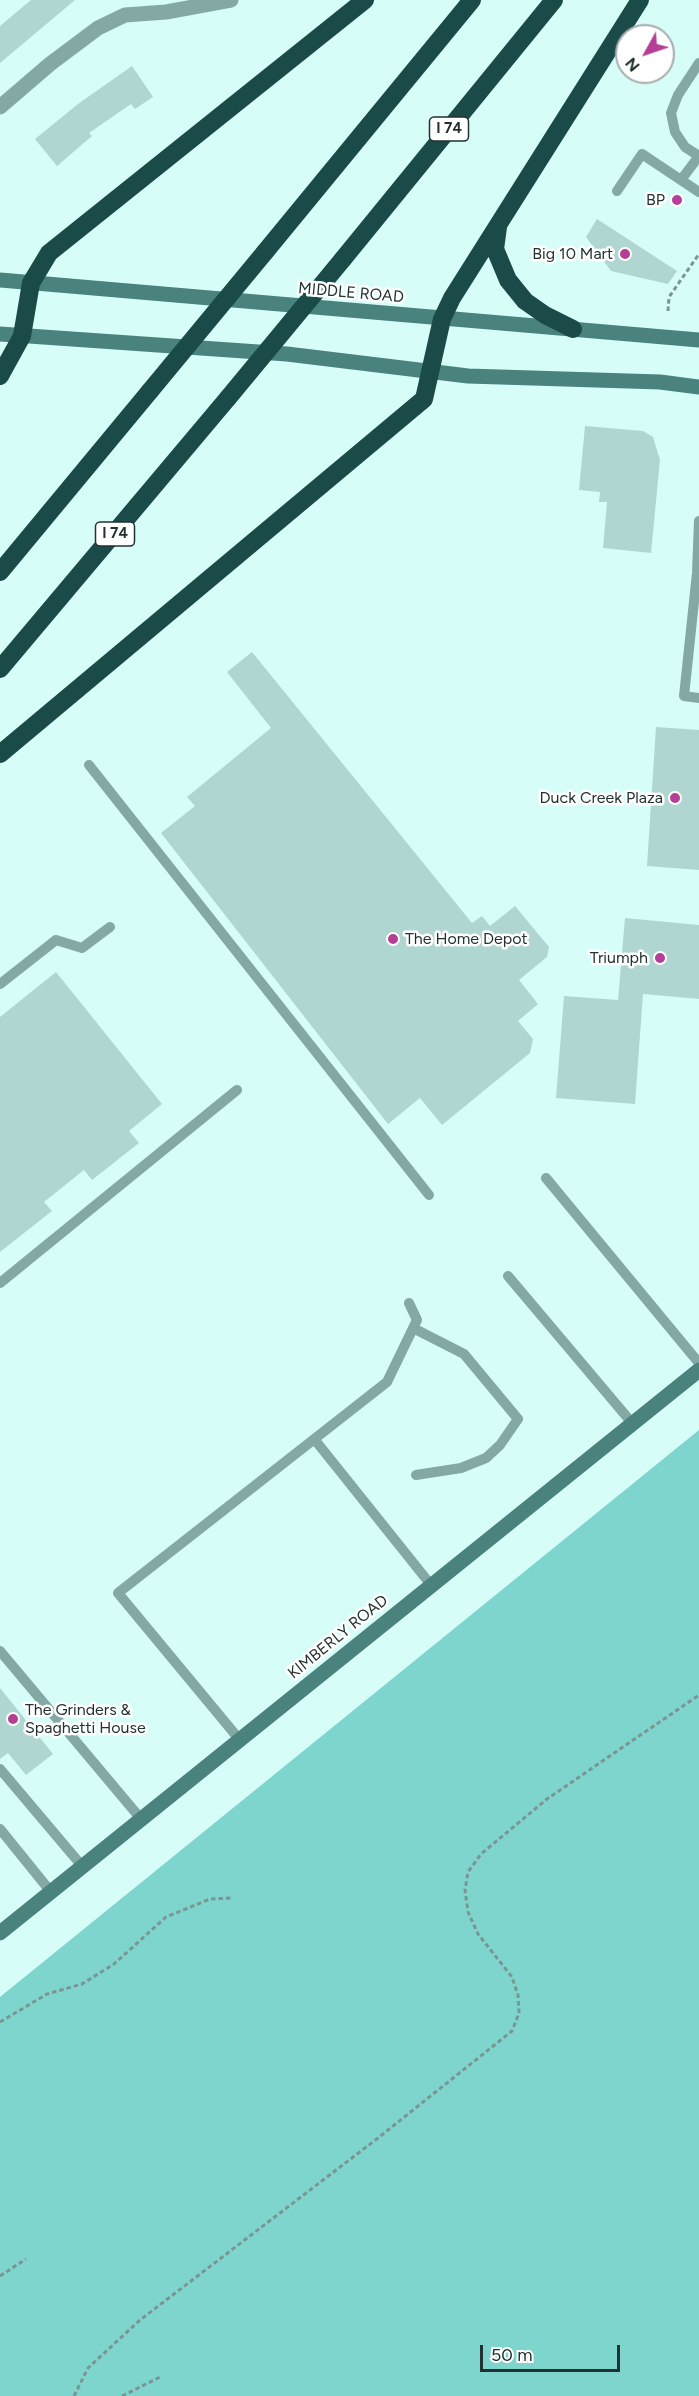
<!DOCTYPE html>
<style>
body{margin:0}
#map{position:relative;width:699px;height:2396px;overflow:hidden;background:#d7fdf9;font-family:Figtree,sans-serif}
canvas{display:block}
.north{position:absolute;left:615px;top:24px;width:60px;height:60px;box-sizing:border-box;background:#fff;border:2px solid #a7adad;border-radius:50%;rotate:230deg;font-size:16px;font-weight:700;line-height:24px;text-align:center;color:#233231}
.north::after{content:'';display:block;margin:auto;width:21px;height:27px;background:#b53f96;clip-path:polygon(50% 0,100% 100%,50% 72%,0 100%)}
.scale{position:absolute;left:480px;top:2345px;width:140px;height:27px;box-sizing:border-box;border:3px solid #233231;border-top:0;padding-left:8px;font-size:18px;line-height:21px;white-space:nowrap;color:#233231;-webkit-text-stroke:4px #fff;paint-order:stroke}
</style>
<div id="map">
<canvas width="699" height="2396"></canvas>
<div class="north">N</div>
<div class="scale">50 m</div>
</div>
<script>
const ctx = document.querySelector('canvas').getContext('2d');
ctx.lineJoin = 'round';
function fill(path, color) { ctx.fillStyle = color; ctx.fill(path, 'evenodd'); }
const shape = rows => new Path2D(rows.map(r => 'M' + r).join(''));
function stroke(path, color, width, dash) { ctx.strokeStyle = color; ctx.lineWidth = width; ctx.lineCap = dash ? 'butt' : 'round'; ctx.setLineDash(dash || []); ctx.stroke(path); }
function drawText(font, color, halo, rows, align = 'center') {
  ctx.font = font + ' Figtree,sans-serif'; ctx.lineWidth = 5; ctx.setLineDash([]); ctx.textBaseline = 'middle'; ctx.strokeStyle = halo; ctx.fillStyle = color; for (const [text, x, y, turn = 0] of rows) {
    ctx.save(); ctx.translate(x, y); ctx.rotate((+turn || 0) * Math.PI / 180); ctx.textAlign = isNaN(turn) ? turn : align; if (halo) ctx.strokeText(text, 0, 0); ctx.fillText(text, 0, 0); ctx.restore();
  }
}
fill(shape([
 [699,1430,699,2396,0,2396,0,1997]
]), '#7dd5ce');
fill(shape([
 [31,0,75,0,0,63,0,26],
 [132,66,153,97,135,109,131,104,89,133,92,136,57,166,35,139,78,104],
 [597,219,677,271,668,284,611,271,586,237],
 [585,426,643,431,653,437,660,460,651,553,603,548,607,502,599,502,600,492,579,490],
 [252,652,472,923,482,916,490,926,515,906,549,947,547,957,519,980,538,1004,518,1021,533,1039,530,1053,442,1125,420,1098,388,1124,161,833,195,806,187,797,271,728,227,672],
 [656,727,699,730,699,870,647,866],
 [625,918,699,925,699,999,643,994,635,1104,556,1098,564,996,618,1000],
 [56,972,162,1104,129,1131,139,1143,92,1180,84,1170,44,1202,52,1211,0,1252,0,1017],
 [0,1688,53,1754,26,1775,8,1753,0,1759]
]), '#b0d6d2');
stroke(shape([
 [668,311,669,297,699,254],
 [0,2022,47,1994,82,1984,114,1964,166,1917,210,1899,231,1898],
 [0,2276,26,2259],
 [74,2396,88,2368,140,2320,378,2138,512,2031,519,2013,518,1995,512,1977,478,1934,468,1912,465,1890,468,1872,481,1854,547,1799,699,1695],
 [122,2396,160,2377]
]), '#7b9593', 3, [4.5, 3]);
stroke(shape([
 [699,63,678,95,671,113,675,132,685,147,699,156],
 [681,180,699,156],
 [617,191,642,154,699,192],
 [699,521,697,573,684,696,699,698],
 [89,765,429,1195],
 [0,984,56,940,82,948,110,927],
 [546,1178,699,1363],
 [508,1276,632,1423],
 [0,1283,237,1090],
 [413,1328,464,1354,518,1419,500,1445,486,1458,461,1468,416,1475],
 [315,1440,431,1585],
 [0,1651,141,1819],
 [239,1739,118,1593,387,1382,417,1320,409,1303],
 [0,1769,82,1866],
 [0,1829,51,1892]
]), '#84a8a4', 10);
stroke(shape([
 [0,107,50,64,98,28,125,15,166,12,231,0]
]), '#84a8a4', 15);
stroke(shape([
 [0,280,699,340],
 [0,334,287,354,468,376,660,382,699,387],
 [0,1933,699,1370]
]), '#4a827e', 15);
stroke(shape([
 [498,227,495,249,508,280,525,301,545,315,573,329],
 [265,252,472,0],
 [343,259,554,0],
 [0,376,22,336,31,283,49,253,365,0],
 [0,572,150,391],
 [0,669,228,398],
 [0,754,424,399,442,319,452,298,640,0]
]), '#1a4b48', 18);
stroke(shape([
 [150,391,265,252],
 [228,398,343,259]
]), '#1a4b48', 18);
for (const [x, y, r, color] of [
 [677,200,6,"#b53f96"],
 [625,254,6,"#b53f96"],
 [675,798,6,"#b53f96"],
 [393,939,6,"#b53f96"],
 [660,958,6,"#b53f96"],
 [13,1719,6,"#b53f96"]
]) { const dot = new Path2D(); dot.arc(x, y, r, 0, 2 * Math.PI); ctx.fillStyle = color; ctx.fill(dot); stroke(dot, '#fff', 2); }
for (const [x, y, w] of [
 [449,129,39],
 [115,534,39]
]) { const box = new Path2D(); box.roundRect(x - w / 2, y - 12, w, 24, 4.5); ctx.fillStyle = '#fff'; ctx.fill(box); stroke(box, '#233231', 1.5); }
drawText('bold 15px', '#233231', null, [
 ["I 74",449,129],
 ["I 74",115,534]
]);
drawText('16px', '#233231', '#fff', [
 ["BP",665,200],
 ["Big 10 Mart",613,254],
 ["Duck Creek Plaza",663,798],
 ["The Home Depot",405,939,"left"],
 ["Triumph",648,958],
 ["The Grinders &",25,1710,"left"],
 ["Spaghetti House",25,1728,"left"]
], 'right');
drawText('16px', '#233231', '#fff', [
 ["MIDDLE ROAD",351,293,5],
 ["KIMBERLY ROAD",338,1637,-39]
]);
</script>
